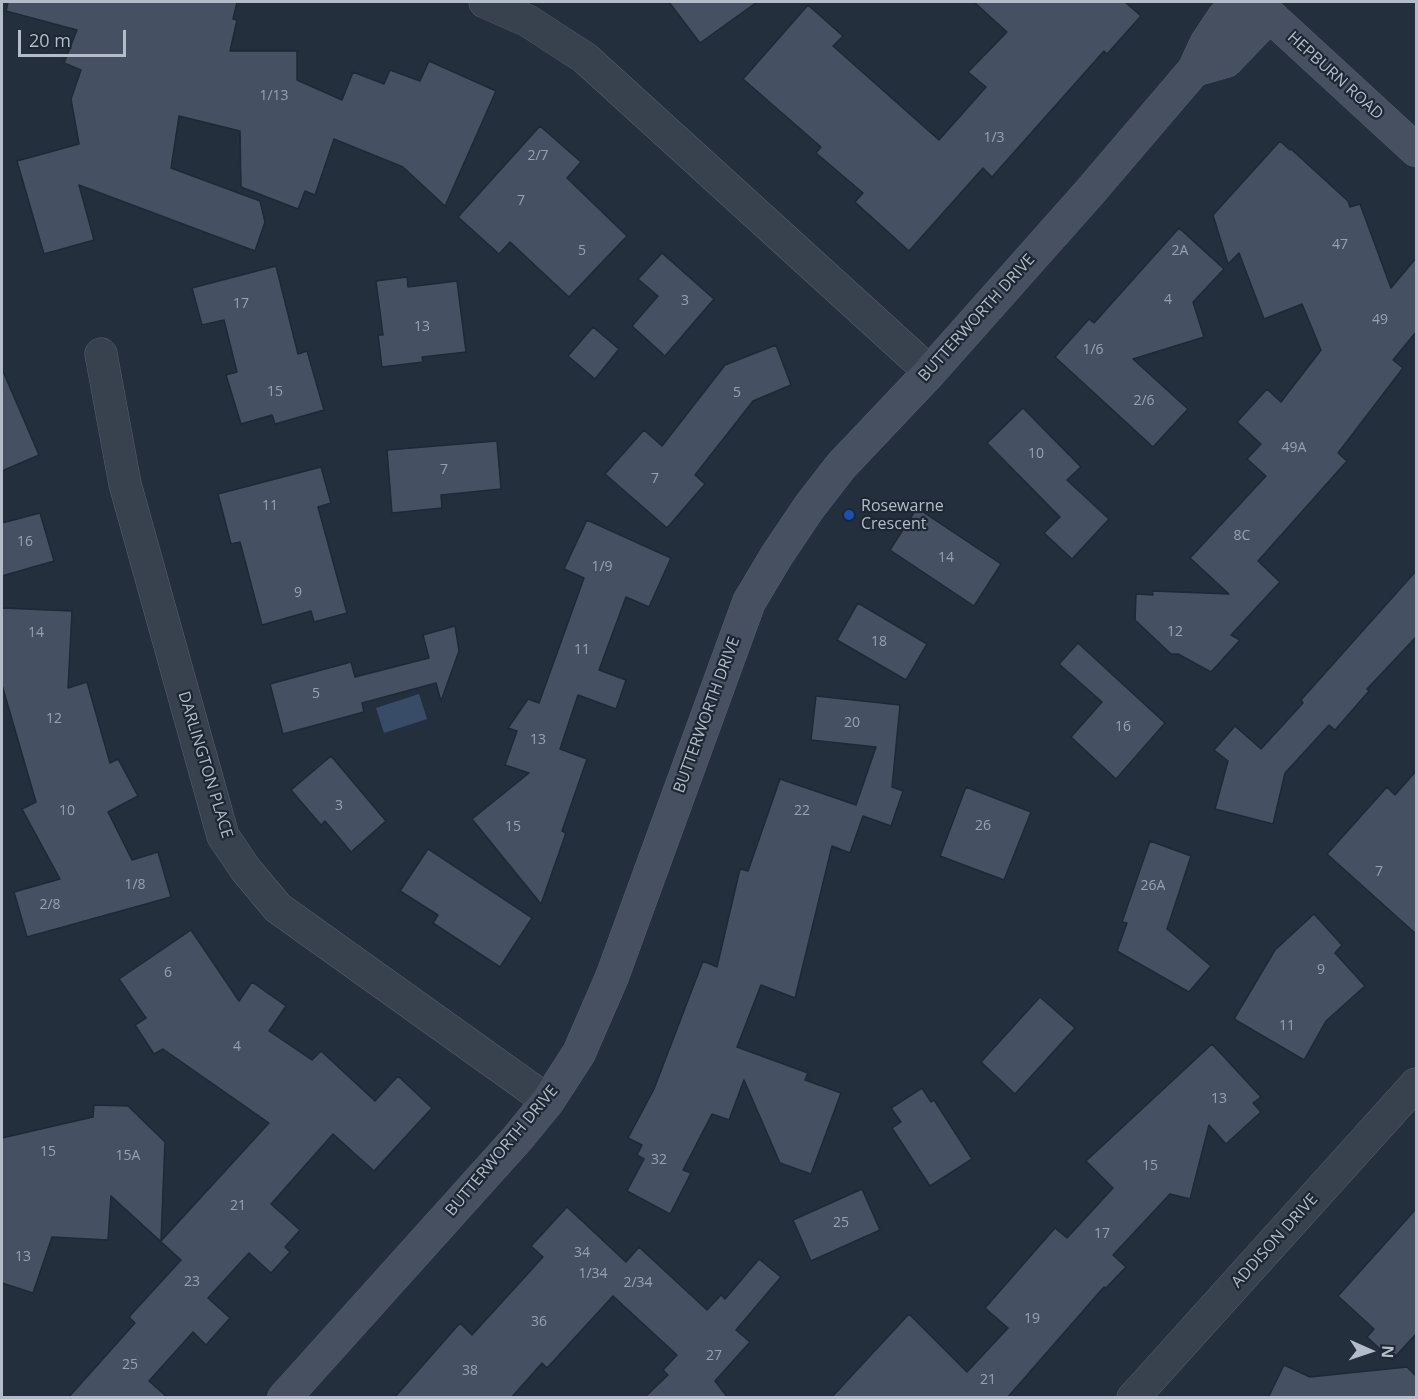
<!DOCTYPE html>
<style>
body{margin:0}
#map{position:relative;width:1418px;height:1399px;overflow:hidden;background:#242f3e;font-family:"Open Sans",sans-serif}
canvas{display:block}
.frame{position:absolute;inset:0;border:3px solid #b4bcc9;pointer-events:none}
.north{position:absolute;left:1340px;top:1321px;width:60px;height:60px;-webkit-text-stroke:4px #1d2633;paint-order:stroke;rotate:93deg;font-size:16px;font-weight:700;line-height:24px;text-align:center;color:#b4bcc9}
.north::after{content:'';display:block;margin:auto;width:21px;height:27px;background:#b4bcc9;clip-path:polygon(50% 0,100% 100%,50% 72%,0 100%)}
.scale{position:absolute;left:18px;top:30px;width:108px;height:27px;box-sizing:border-box;border:3px solid #b4bcc9;border-top:0;padding-left:8px;font-size:18px;line-height:21px;white-space:nowrap;color:#b4bcc9;-webkit-text-stroke:4px #1d2633;paint-order:stroke}
</style>
<div id="map">
<canvas width="1418" height="1399"></canvas>
<div class="frame"></div>
<div class="north">N</div>
<div class="scale">20 m</div>
</div>
<script>
const ctx = document.querySelector('canvas').getContext('2d');
ctx.lineJoin = 'round';
function fill(path, color) { ctx.fillStyle = color; ctx.fill(path, 'evenodd'); }
const shape = rows => new Path2D(rows.map(r => 'M' + r).join(''));
function stroke(path, color, width, dash) { ctx.strokeStyle = color; ctx.lineWidth = width; ctx.lineCap = dash ? 'butt' : 'round'; ctx.setLineDash(dash || []); ctx.stroke(path); }
function drawText(font, color, halo, rows, align = 'center') {
  ctx.font = font + ' "Open Sans",sans-serif'; ctx.lineWidth = 4.5; ctx.setLineDash([]); ctx.textBaseline = 'middle'; ctx.strokeStyle = halo; ctx.fillStyle = color; for (const [text, x, y, turn = 0] of rows) {
    ctx.save(); ctx.translate(x, y); ctx.rotate((+turn || 0) * Math.PI / 180); ctx.textAlign = isNaN(turn) ? turn : align; if (halo) ctx.strokeText(text, 0, 0); ctx.fillText(text, 0, 0); ctx.restore();
  }
}
fill(shape([
 [419,694,427,719,384,733,376,708]
]), '#394c67');
const building = shape([
 [8,2,237,2,233,19,237,20,230,51,297,51,297,80,342,100,353,72,384,84,390,70,420,81,429,61,496,91,445,206,403,167,334,139,315,195,305,191,298,209,241,187,240,131,179,116,171,168,260,201,265,222,255,251,79,185,94,240,44,254,17,161,79,144,71,99,81,70,64,63,77,30,6,11,8,2],
 [669,2,757,2,700,43,669,2],
 [974,2,1125,2,1141,16,1107,54,1104,51,992,177,983,168,909,251,855,202,863,193,816,153,821,147,743,79,808,5,843,36,833,46,939,140,986,87,968,72,1007,32,974,2],
 [540,126,581,162,567,178,627,236,569,297,510,242,499,254,458,217,540,126],
 [1280,141,1290,150,1291,149,1348,201,1350,207,1360,204,1391,288,1416,258,1416,332,1393,360,1403,368,1338,453,1347,461,1258,561,1280,582,1231,635,1240,640,1211,672,1178,654,1171,654,1135,620,1136,594,1153,595,1152,591,1229,594,1190,558,1266,476,1247,459,1261,444,1237,422,1267,389,1281,402,1321,350,1302,304,1264,319,1239,253,1228,264,1213,215,1280,141],
 [1179,228,1224,269,1193,302,1204,337,1133,359,1188,409,1153,447,1055,357,1089,319,1094,323,1179,228],
 [662,253,714,299,665,356,632,326,658,296,638,279,662,253],
 [276,266,298,354,307,351,324,410,275,424,272,415,241,424,226,375,237,372,224,320,202,325,192,288,276,266],
 [407,277,408,287,457,281,466,352,422,357,423,362,382,367,378,335,383,335,376,281,407,277],
 [593,327,619,349,595,379,568,356,593,327],
 [776,345,791,385,753,401,695,475,705,484,667,528,605,474,644,430,662,446,725,365,776,345],
 [2,369,39,455,2,471,2,369],
 [1023,408,1081,467,1067,480,1109,519,1072,559,1044,533,1060,517,987,443,1023,408],
 [497,441,501,489,441,495,442,508,392,513,387,450,497,441],
 [321,467,331,503,318,507,347,613,314,622,311,611,262,625,240,542,231,544,218,494,321,467],
 [917,508,1001,564,974,606,890,550,917,508],
 [40,513,54,561,2,576,2,523,40,513],
 [587,520,671,558,649,607,626,597,599,670,626,680,616,709,578,695,560,749,587,759,562,831,566,833,541,904,472,819,529,773,505,765,517,731,508,728,528,699,539,703,584,578,564,569,587,520],
 [1416,571,1416,637,1367,689,1369,691,1335,730,1329,725,1285,773,1273,824,1215,809,1228,761,1214,750,1235,726,1261,749,1303,703,1301,700,1416,571],
 [858,603,927,644,906,680,837,640,858,603],
 [2,608,72,611,68,688,87,682,110,763,118,759,138,796,108,812,132,860,158,852,171,897,27,937,14,892,60,879,22,809,36,802,2,685,2,608],
 [455,626,459,651,441,701,436,683,362,703,364,712,283,734,270,684,351,662,355,677,429,658,423,635,455,626],
 [1078,643,1165,723,1116,779,1071,737,1102,702,1059,664,1078,643],
 [816,696,900,705,892,787,903,791,891,826,863,816,850,853,832,846,795,998,761,985,737,1047,808,1073,805,1080,841,1093,811,1174,780,1163,744,1080,729,1120,712,1114,683,1170,691,1173,670,1214,627,1191,644,1159,637,1155,642,1145,628,1138,654,1089,703,961,717,967,740,869,748,871,780,779,856,805,876,747,811,740,816,696],
 [331,756,386,821,351,852,325,821,321,825,291,790,331,756],
 [1416,771,1416,934,1327,854,1387,787,1395,795,1416,771],
 [966,787,1031,812,1004,880,940,856,966,787],
 [1150,841,1191,856,1167,929,1211,966,1189,992,1117,951,1127,923,1122,922,1150,841],
 [428,849,532,918,500,967,433,923,438,915,400,891,428,849],
 [1314,914,1342,945,1335,953,1365,986,1326,1021,1304,1060,1234,1019,1275,950,1314,914],
 [191,930,239,1001,252,982,286,1006,269,1031,312,1060,321,1051,375,1101,398,1076,432,1108,374,1171,333,1134,271,1204,300,1230,285,1247,290,1252,271,1273,249,1253,208,1298,230,1318,206,1345,193,1332,149,1381,168,1398,68,1398,135,1323,129,1317,181,1260,111,1196,108,1240,52,1237,33,1293,2,1283,2,1138,93,1117,94,1105,128,1106,165,1142,161,1241,269,1123,163,1049,154,1054,135,1025,146,1018,119,979,191,930],
 [1040,997,1075,1028,1015,1094,981,1062,1040,997],
 [1212,1044,1261,1097,1253,1103,1261,1112,1226,1144,1209,1125,1190,1199,1170,1194,1113,1255,1126,1267,1106,1288,1104,1287,1007,1398,831,1398,909,1314,967,1372,1008,1328,985,1308,1055,1228,1067,1238,1113,1188,1086,1161,1212,1044],
 [922,1088,931,1102,934,1100,972,1159,930,1186,892,1128,901,1122,891,1108,922,1088],
 [862,1189,880,1230,811,1261,793,1220,862,1189],
 [567,1207,626,1262,639,1247,707,1310,721,1295,725,1299,759,1259,781,1277,736,1330,750,1342,715,1381,728,1398,644,1398,668,1375,663,1370,677,1355,613,1296,547,1368,542,1363,511,1398,394,1398,460,1323,472,1335,543,1257,531,1246,567,1207],
 [1416,1209,1416,1334,1392,1360,1367,1337,1374,1329,1338,1296,1416,1209],
 [1284,1365,1310,1377,1407,1367,1416,1376,1416,1398,1268,1398,1284,1365]
]);
fill(building, '#455162');
stroke(building, '#1f2835', 1.5);
const street = shape([
 [485,2,528,21,585,58,930,372],
 [101,354,125,484,223,836,246,870,278,908,548,1101],
 [1133,1398,1416,1084]
]);
const secondary = shape([
 [1255,2,1416,150],
 [1194,70,1226,61,1269,16],
 [284,1398,517,1139,548,1101,579,1053,612,977,749,602,777,555,810,506,841,466,930,372,1089,193,1194,70,1206,44,1224,17,1239,2]
]);
stroke(street, '#565f6c', 33);
stroke(secondary, '#565f6c', 34);
stroke(street, '#38414e', 32);
stroke(secondary, '#465061', 33);
for (const [x, y, r, color] of [
 [849,515,6,"#1a4fb4"]
]) { const dot = new Path2D(); dot.arc(x, y, r, 0, 2 * Math.PI); ctx.fillStyle = color; ctx.fill(dot); stroke(dot, '#1d2633', 2); }
drawText('14px', '#98a1af', null, [
 ["1/13",274,96],
 ["1/3",994,138],
 ["2/7",538,156],
 ["7",521,201],
 ["47",1340,245],
 ["5",582,251],
 ["2A",1180,251],
 ["4",1168,300],
 ["3",685,301],
 ["17",241,304],
 ["49",1380,320],
 ["13",422,327],
 ["1/6",1093,350],
 ["15",275,392],
 ["5",737,393],
 ["2/6",1144,401],
 ["49A",1294,448],
 ["10",1036,454],
 ["7",444,470],
 ["7",655,479],
 ["11",270,506],
 ["8C",1242,536],
 ["16",25,542],
 ["14",946,558],
 ["1/9",602,567],
 ["9",298,593],
 ["12",1175,632],
 ["14",36,633],
 ["18",879,642],
 ["11",582,650],
 ["5",316,694],
 ["12",54,719],
 ["20",852,723],
 ["16",1123,727],
 ["13",538,740],
 ["3",339,806],
 ["10",67,811],
 ["22",802,811],
 ["26",983,826],
 ["15",513,827],
 ["7",1379,872],
 ["1/8",135,885],
 ["26A",1153,886],
 ["2/8",50,905],
 ["9",1321,970],
 ["6",168,973],
 ["11",1287,1026],
 ["4",237,1047],
 ["13",1219,1099],
 ["15",48,1152],
 ["15A",128,1156],
 ["32",659,1160],
 ["15",1150,1166],
 ["21",238,1206],
 ["25",841,1223],
 ["17",1102,1234],
 ["34",582,1253],
 ["13",23,1257],
 ["1/34",593,1274],
 ["23",192,1282],
 ["2/34",638,1283],
 ["19",1032,1319],
 ["36",539,1322],
 ["27",714,1356],
 ["25",130,1365],
 ["38",470,1371],
 ["21",988,1380]
]);
drawText('16px', '#b4bcc9', '#1d2633', [
 ["HEPBURN ROAD",1335,76,42],
 ["BUTTERWORTH DRIVE",977,318,-48],
 ["BUTTERWORTH DRIVE",707,715,-70],
 ["DARLINGTON PLACE",205,765,73],
 ["BUTTERWORTH DRIVE",502,1151,-50],
 ["ADDISON DRIVE",1275,1241,-48]
]);
drawText('16px', '#b4bcc9', '#1d2633', [
 ["Rosewarne",861,506],
 ["Crescent",861,524]
], 'left');
</script>
